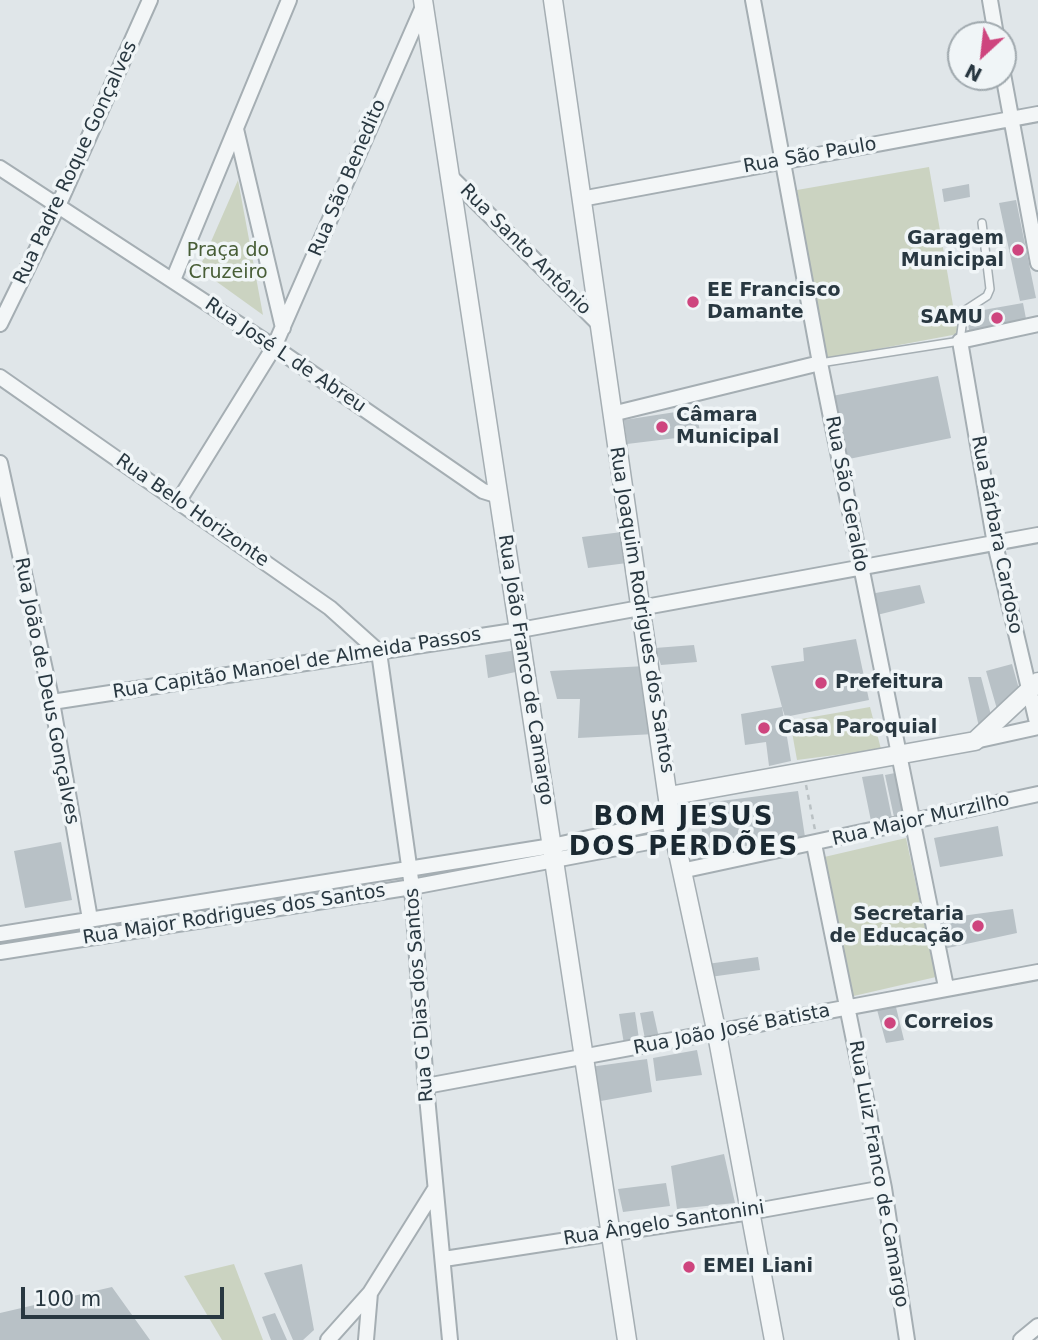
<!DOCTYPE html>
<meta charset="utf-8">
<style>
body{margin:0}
#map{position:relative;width:1038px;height:1340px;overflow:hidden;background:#e0e6e9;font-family:"DejaVu Sans",sans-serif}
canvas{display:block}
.north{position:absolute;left:947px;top:21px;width:70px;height:70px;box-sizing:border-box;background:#f0f5f7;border:2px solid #a0a9ae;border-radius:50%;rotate:207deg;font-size:19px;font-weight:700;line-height:28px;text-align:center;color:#293841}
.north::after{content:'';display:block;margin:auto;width:24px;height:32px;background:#ce457e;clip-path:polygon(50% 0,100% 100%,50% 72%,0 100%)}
.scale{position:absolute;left:21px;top:1287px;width:203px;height:32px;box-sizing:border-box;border:4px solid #293841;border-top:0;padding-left:9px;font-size:21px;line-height:24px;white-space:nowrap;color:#293841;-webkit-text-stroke:5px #f0f5f7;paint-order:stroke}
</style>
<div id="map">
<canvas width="1038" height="1340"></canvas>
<div class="north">N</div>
<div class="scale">100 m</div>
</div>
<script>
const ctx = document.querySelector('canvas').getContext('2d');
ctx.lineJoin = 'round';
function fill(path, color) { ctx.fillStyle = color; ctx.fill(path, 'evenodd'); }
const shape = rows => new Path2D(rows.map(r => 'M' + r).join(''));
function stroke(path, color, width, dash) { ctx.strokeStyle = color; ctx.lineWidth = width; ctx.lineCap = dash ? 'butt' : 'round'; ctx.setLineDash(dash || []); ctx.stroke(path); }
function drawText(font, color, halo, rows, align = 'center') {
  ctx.font = font + ' "DejaVu Sans",sans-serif'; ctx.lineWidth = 7; ctx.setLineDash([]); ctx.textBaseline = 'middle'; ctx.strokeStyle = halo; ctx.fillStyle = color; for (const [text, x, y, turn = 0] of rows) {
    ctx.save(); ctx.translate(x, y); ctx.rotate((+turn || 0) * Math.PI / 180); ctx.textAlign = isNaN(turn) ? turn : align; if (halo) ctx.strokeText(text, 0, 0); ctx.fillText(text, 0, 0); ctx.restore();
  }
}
fill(shape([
 [929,167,958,334,824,359,797,190],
 [238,180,263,315,199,269],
 [870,707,881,749,797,760,790,721],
 [906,838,936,977,845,998,820,858],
 [234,1264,263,1340,222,1340,184,1276]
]), '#cbd3c1');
fill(shape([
 [969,184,970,197,944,202,942,189],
 [1016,200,1036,298,1020,301,999,203],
 [1023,303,1027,324,970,335,966,313],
 [938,376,951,438,844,460,832,396],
 [695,409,701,435,627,444,624,420],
 [622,532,627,563,588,568,582,537],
 [920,585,925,603,877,615,870,594],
 [856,639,869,700,785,717,782,707,791,761,769,766,766,742,745,745,741,714,782,707,771,666,804,661,803,648],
 [694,645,697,662,661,665,655,648],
 [517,650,520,671,488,678,485,655],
 [1012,664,1019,689,997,709,986,671],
 [646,666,655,734,578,738,580,699,557,699,550,671],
 [968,677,981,677,991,715,979,727],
 [895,773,903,815,894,817,885,775],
 [883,774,892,818,871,821,862,777],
 [798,791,805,837,705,852,698,804],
 [998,826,1003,856,940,867,934,838],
 [61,842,72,900,25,908,14,851],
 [1013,909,1017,933,943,949,939,919],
 [758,957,760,970,710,977,707,964],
 [895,1003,904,1040,886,1043,876,1006],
 [653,1011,659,1038,645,1039,640,1013],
 [635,1012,639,1039,624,1044,619,1014],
 [697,1050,702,1075,656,1081,653,1058],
 [647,1059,652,1092,595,1102,590,1067],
 [724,1154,735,1203,677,1209,671,1166],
 [666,1183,670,1206,623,1212,618,1189],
 [302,1264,314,1330,303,1340,293,1340,264,1273],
 [112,1287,150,1340,0,1340,0,1313],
 [275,1313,287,1340,271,1340,262,1317]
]), '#b8c1c6');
const service = shape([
 [820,363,960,341,964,311,987,296,990,289,982,223]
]);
const minor = shape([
 [753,0,820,363,946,987],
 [990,0,996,35],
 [1003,74,1038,263],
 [236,129,283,328],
 [0,168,274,347,483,491,499,496],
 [452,178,597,322],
 [581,199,1038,114],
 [173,280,289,0],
 [0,324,58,206,150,0],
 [1038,324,960,341,995,544,1038,727],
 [0,377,330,608,379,652],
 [612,414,820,363],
 [0,463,52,702,90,919],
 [178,502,274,347,422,9],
 [379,652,412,887,426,1086,450,1340],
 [52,702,520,630,1038,535],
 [975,741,1038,727],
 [814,844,884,1188,907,1340],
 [681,871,1038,794],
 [0,934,552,846,671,820],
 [0,952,412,887,675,837],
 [426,1086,1038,972],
 [444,1259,750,1212,884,1188],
 [328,1340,370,1293,435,1189],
 [366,1340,370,1293],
 [1021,1340,1038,1326]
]);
const tertiary = shape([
 [423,0,627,1340],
 [553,0,671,820,717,1034,774,1340],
 [669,796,975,741,1038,682]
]);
stroke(service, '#a5aeb3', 10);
stroke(minor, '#a5aeb3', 18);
stroke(tertiary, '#a5aeb3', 21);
stroke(shape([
 [806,785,815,830]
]), '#bac1c4', 2.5, [5, 5]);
stroke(service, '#f3f6f7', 7);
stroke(minor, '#f3f6f7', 14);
stroke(tertiary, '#f3f6f7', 18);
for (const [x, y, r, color] of [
 [1018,250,7,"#ce457e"],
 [693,302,7,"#ce457e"],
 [997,318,7,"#ce457e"],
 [662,427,7,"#ce457e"],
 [821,683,7,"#ce457e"],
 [764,728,7,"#ce457e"],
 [978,926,7,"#ce457e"],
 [890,1023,7,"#ce457e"],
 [689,1267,7,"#ce457e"]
]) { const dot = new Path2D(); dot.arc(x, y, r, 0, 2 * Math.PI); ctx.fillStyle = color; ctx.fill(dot); stroke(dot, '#f0f5f7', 2.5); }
drawText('19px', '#293841', '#f0f5f7', [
 ["Rua São Paulo",810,156,-10],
 ["Rua Padre Roque Gonçalves",76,163,-65],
 ["Rua São Benedito",348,178,-67],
 ["Rua Santo Antônio",525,250,45],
 ["Rua José L de Abreu",285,356,34],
 ["Rua São Geraldo",846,494,79],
 ["Rua Belo Horizonte",192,511,35],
 ["Rua Bárbara Cardoso",996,535,79],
 ["Rua Joaquim Rodrigues dos Santos",641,610,81],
 ["Rua Capitão Manoel de Almeida Passos",297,664,-9],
 ["Rua João Franco de Camargo",525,670,81],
 ["Rua João de Deus Gonçalves",46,691,79],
 ["Rua Major Murzilho",921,820,-13],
 ["Rua Major Rodrigues dos Santos",234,915,-9],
 ["Rua G Dias dos Santos",420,995,-94],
 ["Rua João José Batista",732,1030,-11],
 ["Rua Luiz Franco de Camargo",878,1174,80],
 ["Rua Ângelo Santonini",664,1224,-9]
]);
drawText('bold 19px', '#293841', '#f0f5f7', [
 ["Garagem",1004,239,"right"],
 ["Municipal",1004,261,"right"],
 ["EE Francisco",707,291],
 ["Damante",707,313],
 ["SAMU",983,318,"right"],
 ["Câmara",676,416],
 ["Municipal",676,438],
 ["Prefeitura",835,683],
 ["Casa Paroquial",778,728],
 ["Secretaria",964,915,"right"],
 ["de Educação",964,937,"right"],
 ["Correios",904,1023],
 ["EMEI Liani",703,1267]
], 'left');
drawText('19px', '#475d36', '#f0f5f7', [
 ["Praça do",228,251],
 ["Cruzeiro",228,273]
]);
ctx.letterSpacing = '2px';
drawText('bold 26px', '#1b2932', '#f0f5f7', [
 ["BOM JESUS",684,818],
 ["DOS PERDÕES",684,848]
]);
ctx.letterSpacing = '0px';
</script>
